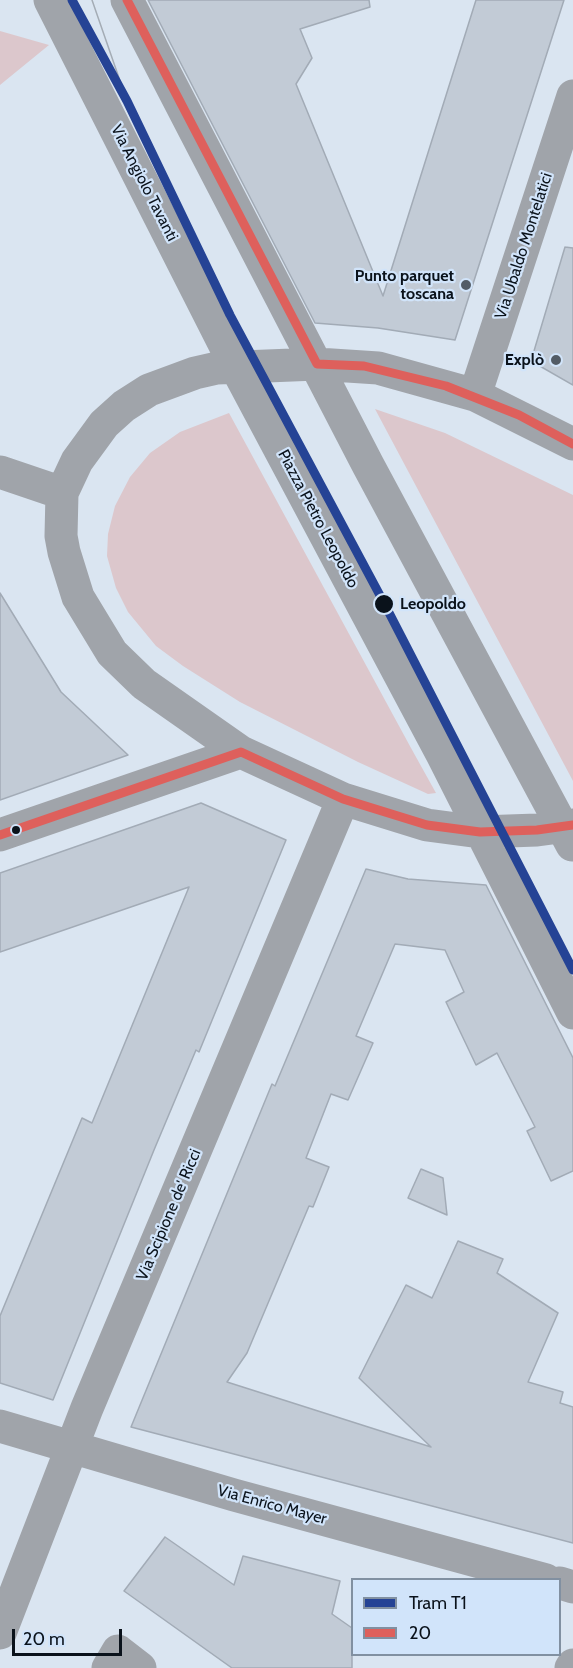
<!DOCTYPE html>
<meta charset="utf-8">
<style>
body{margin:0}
#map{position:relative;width:573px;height:1668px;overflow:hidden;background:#dae5f1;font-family:Cabin,sans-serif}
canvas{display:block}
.legend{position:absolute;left:351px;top:1578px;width:210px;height:78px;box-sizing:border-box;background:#d1e4fa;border:2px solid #8190a1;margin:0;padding:8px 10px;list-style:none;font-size:18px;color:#0a121b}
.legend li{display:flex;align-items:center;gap:12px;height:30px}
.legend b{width:30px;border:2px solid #8190a1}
.scale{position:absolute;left:12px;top:1629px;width:110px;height:27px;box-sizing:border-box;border:3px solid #0a121b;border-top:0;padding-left:8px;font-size:18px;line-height:21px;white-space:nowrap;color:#0a121b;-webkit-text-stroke:4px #d1e4fa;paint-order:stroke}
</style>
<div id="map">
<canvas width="573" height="1668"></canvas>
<ul class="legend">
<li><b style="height:8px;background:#254395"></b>Tram T1</li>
<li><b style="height:8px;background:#de605c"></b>20</li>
</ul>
<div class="scale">20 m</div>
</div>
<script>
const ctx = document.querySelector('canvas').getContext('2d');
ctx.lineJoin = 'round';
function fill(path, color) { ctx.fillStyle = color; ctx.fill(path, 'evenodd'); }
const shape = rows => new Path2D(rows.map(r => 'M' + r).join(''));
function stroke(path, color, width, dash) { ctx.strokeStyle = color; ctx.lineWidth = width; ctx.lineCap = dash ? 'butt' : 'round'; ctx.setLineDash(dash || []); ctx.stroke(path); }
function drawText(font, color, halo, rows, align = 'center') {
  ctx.font = font + ' Cabin,sans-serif'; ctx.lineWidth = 4.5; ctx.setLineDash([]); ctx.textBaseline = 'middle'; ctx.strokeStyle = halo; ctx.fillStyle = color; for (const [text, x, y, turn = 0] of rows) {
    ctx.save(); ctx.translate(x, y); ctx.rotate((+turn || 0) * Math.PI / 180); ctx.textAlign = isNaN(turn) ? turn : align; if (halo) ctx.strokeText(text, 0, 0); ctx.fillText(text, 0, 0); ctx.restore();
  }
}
fill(shape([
 [0,31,49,45,0,85],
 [375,409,445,433,573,495,573,781],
 [229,413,411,748,436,793,428,794,358,762,240,702,183,666,156,646,128,612,116,588,107,556,108,534,115,506,130,477,150,453,180,432]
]), '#dcc7cc');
const building = shape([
 [148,0,369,0,370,7,300,29,312,58,296,84,383,296,476,0,564,0,455,340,378,328,315,323,148,0],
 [565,247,573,248,573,385,531,361,565,247],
 [0,593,61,692,128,755,0,800,0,593],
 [201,803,286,840,199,1052,196,1050,154,1150,53,1400,0,1383,0,1316,82,1118,92,1123,189,887,0,952,0,873,201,803],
 [366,869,408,879,486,885,573,1058,573,1171,551,1181,527,1131,535,1127,497,1053,476,1065,446,1002,464,992,445,950,395,944,356,1036,373,1043,348,1100,331,1094,306,1158,329,1167,313,1207,309,1206,247,1353,227,1382,431,1447,359,1378,406,1285,432,1298,458,1241,503,1259,497,1273,558,1313,528,1382,563,1392,560,1403,573,1407,573,1543,131,1427,272,1084,275,1086,366,869],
 [421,1169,443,1178,447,1215,408,1198,421,1169],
 [165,1537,234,1585,243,1556,340,1581,332,1614,352,1628,352,1668,232,1668,124,1591,165,1537]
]);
fill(building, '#c2cbd6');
stroke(building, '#a2abb6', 1.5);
stroke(shape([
 [50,0,236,367,442,754,573,1013],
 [127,0,368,465,572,845],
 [475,395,573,96],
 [573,444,475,395,378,368,317,364,217,368,195,373,149,390,124,406,104,424,77,461,62,493,61,536,64,552,78,597,112,653,144,684,241,752,343,799,427,825,480,832,537,830,573,825],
 [0,472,62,493],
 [0,835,241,752],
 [0,1426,234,1495,546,1580],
 [560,1583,573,1587],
 [0,1633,87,1408,343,799],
 [108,1668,118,1651,140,1668],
 [571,1668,573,1665]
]), '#a0a4aa', 33);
stroke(shape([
 [92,0,127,101]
]), '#a4acb5', 1.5);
stroke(shape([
 [127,0,317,364,364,366,446,386,519,415,573,444],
 [0,835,241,752,343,799,427,825,480,832,537,830,573,825]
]), '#de605c', 9);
stroke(shape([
 [72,0,127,101,230,315,383,601,573,970]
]), '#254395', 9);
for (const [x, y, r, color] of [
 [466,285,6,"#535c66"],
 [556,360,6,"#535c66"],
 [384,604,10,"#0a121b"],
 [16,830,5,"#0a121b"]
]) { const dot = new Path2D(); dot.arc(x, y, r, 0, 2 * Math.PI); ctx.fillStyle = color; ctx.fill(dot); stroke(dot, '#d1e4fa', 2); }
drawText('16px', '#0a121b', '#d1e4fa', [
 ["Via Angiolo Tavanti",144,183,63],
 ["Via Ubaldo Montelatici",524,246,-72],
 ["Piazza Pietro Leopoldo",318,519,62],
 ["Via Scipione de' Ricci",169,1215,-67],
 ["Via Enrico Mayer",272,1505,15]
]);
drawText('bold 16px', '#0a121b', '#d1e4fa', [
 ["Punto parquet",454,276],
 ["toscana",454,294],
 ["Explò",544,360]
], 'right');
drawText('bold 16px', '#0a121b', '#d1e4fa', [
 ["Leopoldo",400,604]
], 'left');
</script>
